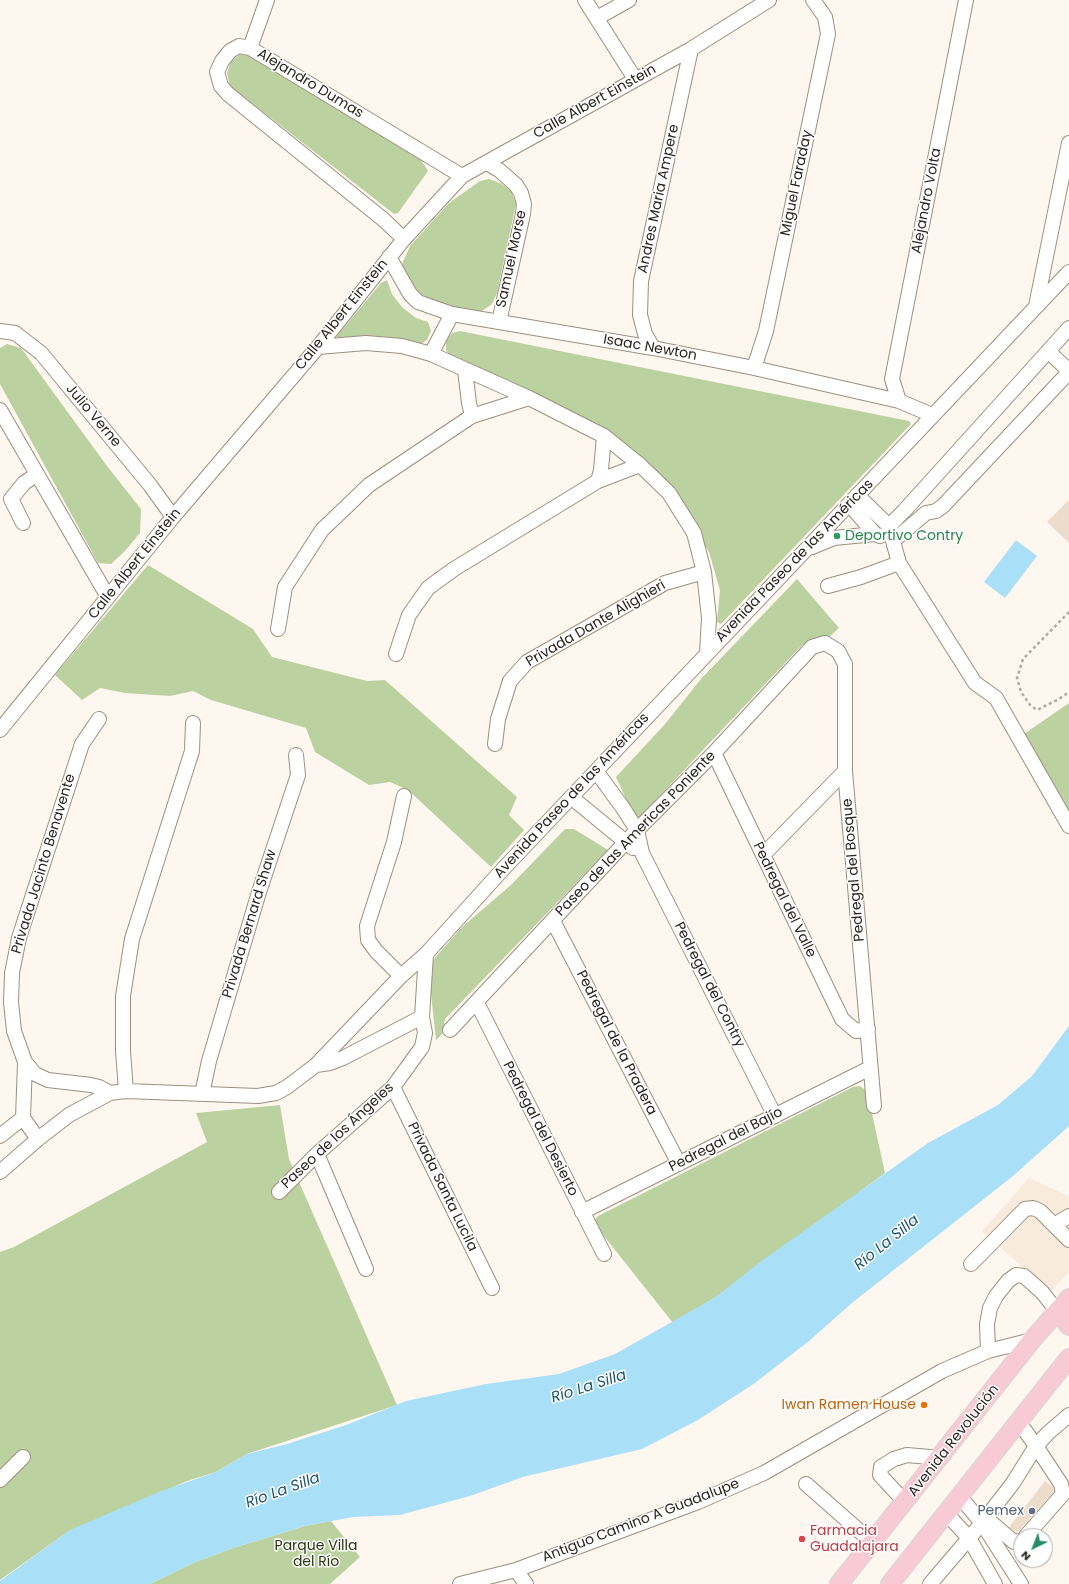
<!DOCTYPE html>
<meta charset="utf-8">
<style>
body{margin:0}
#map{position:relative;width:1069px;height:1584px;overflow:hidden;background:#fef7f0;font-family:Poppins,sans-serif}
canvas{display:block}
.north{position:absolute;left:1013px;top:1528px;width:40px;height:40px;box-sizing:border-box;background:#fff;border:1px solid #a9a7a5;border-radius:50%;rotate:223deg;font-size:11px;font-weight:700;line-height:16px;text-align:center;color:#29231d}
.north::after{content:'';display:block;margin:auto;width:14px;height:18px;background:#258d6a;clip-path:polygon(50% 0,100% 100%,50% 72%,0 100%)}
</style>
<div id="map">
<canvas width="1069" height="1584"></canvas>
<div class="north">N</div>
</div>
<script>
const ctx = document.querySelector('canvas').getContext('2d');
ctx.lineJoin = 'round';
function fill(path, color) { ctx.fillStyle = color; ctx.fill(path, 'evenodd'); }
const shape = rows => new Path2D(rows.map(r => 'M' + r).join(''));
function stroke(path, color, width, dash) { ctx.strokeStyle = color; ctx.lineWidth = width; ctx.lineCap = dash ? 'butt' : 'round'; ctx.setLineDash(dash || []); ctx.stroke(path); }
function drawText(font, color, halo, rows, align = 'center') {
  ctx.font = font + ' Poppins,sans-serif'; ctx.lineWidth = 3; ctx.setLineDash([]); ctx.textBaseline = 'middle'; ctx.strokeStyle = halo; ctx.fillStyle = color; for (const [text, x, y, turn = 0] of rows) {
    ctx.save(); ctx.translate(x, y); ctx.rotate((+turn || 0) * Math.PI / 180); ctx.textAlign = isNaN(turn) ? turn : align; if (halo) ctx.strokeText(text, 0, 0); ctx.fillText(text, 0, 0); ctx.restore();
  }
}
fill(shape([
 [1029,1178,1069,1196,1069,1272,1050,1292,982,1231]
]), '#f8ebdd');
fill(shape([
 [241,54,254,56,418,155,428,171,398,213,394,214,230,86,227,73,231,61],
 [489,179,500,183,511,191,516,204,497,293,492,304,479,313,418,300,406,284,402,264,410,246,449,203,480,181],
 [387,280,392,294,402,307,416,318,428,322,431,331,427,340,421,344,391,337,364,336,338,341,337,336,381,283],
 [460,331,909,421,911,424,721,624,717,622,720,590,709,552,688,518,628,452,452,359,446,350,446,341,452,333],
 [7,344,21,348,107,466,141,509,140,533,125,551,111,564,98,563,0,384,0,348],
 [148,565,253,629,272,657,367,681,385,680,517,797,509,815,524,830,491,867,408,790,390,782,369,785,315,752,306,728,211,700,193,691,170,696,125,693,100,688,82,700,55,675],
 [797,579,839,628,826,640,812,640,802,645,636,821,616,777,665,724,701,679],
 [1069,703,1069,811,1024,734],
 [565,829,574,829,608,850,445,1019,443,1033,436,1040,428,966,461,928,511,885],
 [860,1086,867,1091,885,1173,716,1297,673,1323,596,1226,595,1219,598,1216,853,1087],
 [280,1105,289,1159,397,1405,247,1454,216,1472,187,1481,62,1536,0,1580,0,1252,14,1247,207,1142,196,1113],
 [331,1521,360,1557,330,1584,150,1584,193,1563,233,1548,305,1526]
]), '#bbd2a0');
fill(shape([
 [1016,540,1037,556,1005,598,984,582],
 [1069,1026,1069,1126,1013,1176,852,1303,809,1341,755,1383,698,1420,642,1449,523,1477,470,1496,400,1515,353,1517,305,1526,233,1548,193,1563,150,1584,0,1584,0,1581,70,1530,159,1492,216,1472,247,1454,287,1444,346,1425,406,1401,486,1384,559,1374,615,1354,716,1297,760,1262,928,1143,998,1105,1032,1076]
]), '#aadff8');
fill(shape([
 [1069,500,1069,543,1047,522],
 [1045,1481,1053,1487,1054,1492,1017,1533,1009,1527]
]), '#ecdccb');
const minor = shape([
 [585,0,635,79],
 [597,18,629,0],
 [250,48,267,0],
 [487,163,499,170,516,185,521,193,524,204,523,214,499,322],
 [404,239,384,220,228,94,221,86,217,72,222,61,230,51,239,46,250,48,462,176],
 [389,257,410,294,418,302,452,314,653,348,754,368,899,401,932,415],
 [1036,306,1069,143],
 [0,331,15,333,41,353,150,485,173,517],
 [318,347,366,343,402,346,431,354,529,398,604,436,640,465,669,493,694,533,704,572,709,618,707,653],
 [653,348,645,334,640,315,641,281,691,49],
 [1048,351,1069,371],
 [431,354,452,314],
 [754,368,766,331,828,34,825,17,813,0],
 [465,370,469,403,472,416],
 [899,401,892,379,966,0],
 [0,410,108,597],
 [598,481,601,470,604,436],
 [857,495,889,526,899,563,906,574,975,683,996,698,1069,826],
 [849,504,875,534,880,536],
 [23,523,11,499,24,483,36,475],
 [889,526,904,511,1069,328],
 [893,541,926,513,936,511,943,506,1069,372],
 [812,547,834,538,875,534],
 [828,586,861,577,899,563],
 [278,629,285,587,322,530,369,485,472,416,529,398],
 [396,654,409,615,428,588,454,569,598,481,640,465],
 [0,730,173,517,318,347,404,239,462,176,691,49,769,0],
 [495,744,498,719,510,681,527,662,665,583,704,572],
 [714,753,842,1019,856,1031,868,1029],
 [596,771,623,808,637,830,642,853,775,1116],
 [571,797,633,848],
 [763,855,845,771],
 [553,921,679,1164],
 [401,976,376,951,368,940,367,926,394,842,404,796],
 [477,1003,604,1254],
 [450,1030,637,830,714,753,812,647,825,643,838,651,845,664,845,771,874,1106],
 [25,1062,35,1074,48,1080,91,1085,99,1087,110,1093],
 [316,1065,330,1063,343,1058,422,1017],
 [393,1087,492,1288],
 [126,1091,123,1051,123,996,132,939,192,751,193,723],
 [202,1094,209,1061,259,892,298,775,296,755],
 [0,1136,23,1118],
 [38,1139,23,1118,25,1062,14,1031,11,1002,12,973,19,938,82,744,99,719],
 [317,1154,366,1269],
 [0,1172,38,1139,69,1115,110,1093,126,1091,258,1096,276,1093,287,1087,316,1065,401,976,426,954,504,868,1069,272],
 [279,1192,317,1154,393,1087,422,1047,425,1033,422,1017,426,954],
 [582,1212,870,1068],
 [1069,1216,1054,1225,1069,1240],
 [971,1264,1025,1209,1033,1208,1040,1211,1054,1225],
 [988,1351,987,1324,990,1308,996,1296,1008,1281,1016,1275,1024,1276,1042,1292,1057,1311],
 [0,1480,23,1457],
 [806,1484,873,1543],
 [960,1497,982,1523,1021,1584],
 [905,1502,880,1475,881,1467,894,1459,907,1455,941,1458],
 [947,1514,969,1538,995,1584],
 [986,1518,1014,1542,1021,1541],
 [1026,1536,1063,1494,1061,1484,1036,1446,1048,1433,1069,1415],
 [516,1570,526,1584],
 [460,1584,516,1570,698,1502,764,1473,942,1371,988,1351,1032,1340],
 [930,1584,982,1523,1013,1483,1036,1446,1018,1421]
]);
const major = shape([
 [1057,1311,1069,1326],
 [839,1584,1032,1340,1069,1298],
 [890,1584,1069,1358]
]);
stroke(minor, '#9d8f7f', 16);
stroke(major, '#d8d7d6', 20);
stroke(shape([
 [1069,612,1023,659,1017,678,1021,692,1030,705,1037,710,1059,699,1069,692]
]), '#b0a9a2', 2.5, [3, 3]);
stroke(minor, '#fff', 14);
stroke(major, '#f8cbd4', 18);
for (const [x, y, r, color] of [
 [837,536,4,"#2e9e5b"],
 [924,1405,4,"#e8710a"],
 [1032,1511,4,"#5c6f8a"],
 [802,1539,4,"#e0444e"]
]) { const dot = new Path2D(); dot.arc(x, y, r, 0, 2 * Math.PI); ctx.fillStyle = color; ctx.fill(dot); stroke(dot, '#fff', 1.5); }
drawText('14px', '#29231d', '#fff', [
 ["Alejandro Dumas",310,84,31],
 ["Calle Albert Einstein",595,102,-29],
 ["Miguel Faraday",797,183,-78],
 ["Andres Maria Ampere",659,199,-78],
 ["Alejandro Volta",927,201,-79],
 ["Samuel Morse",512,259,-78],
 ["Calle Albert Einstein",342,315,-51],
 ["Isaac Newton",650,348,10],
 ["Julio Verne",93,416,50],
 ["Avenida Paseo de las Américas",795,561,-46],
 ["Calle Albert Einstein",135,564,-51],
 ["Privada Dante Alighieri",596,624,-30],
 ["Avenida Paseo de las Américas",572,796,-47],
 ["Paseo de las Americas Poniente",636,834,-46],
 ["Privada Jacinto Benavente",44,864,-73],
 ["Pedregal del Bosque",854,870,-95],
 ["Pedregal del Valle",784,900,64],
 ["Privada Bernard Shaw",250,924,-73],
 ["Pedregal del Contry",709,985,63],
 ["Pedregal de la Pradera",616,1043,63],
 ["Pedregal del Desierto",540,1129,63],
 ["Paseo de los Ángeles",338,1136,-43],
 ["Pedregal del Bajío",726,1140,-27],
 ["Privada Santa Lucila",442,1187,64],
 ["Avenida Revolución",954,1441,-52],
 ["Antiguo Camino A Guadalupe",641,1521,-21]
]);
drawText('14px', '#27864d', '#fff', [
 ["Deportivo Contry",845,536]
], 'left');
drawText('14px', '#c56008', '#fff', [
 ["Iwan Ramen House",916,1405]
], 'right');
drawText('14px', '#4e5e75', '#fff', [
 ["Pemex",1024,1511]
], 'right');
drawText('14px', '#be3a42', '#fff', [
 ["Farmacia",810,1531],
 ["Guadalajara",810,1547]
], 'left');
drawText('14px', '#25350c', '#fff', [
 ["Parque Villa",316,1546],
 ["del Río",316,1562]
]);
drawText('italic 15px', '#20556b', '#fff', [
 ["Río La Silla",887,1243,-39],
 ["Río La Silla",589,1387,-18],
 ["Río La Silla",283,1491,-20]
]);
</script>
